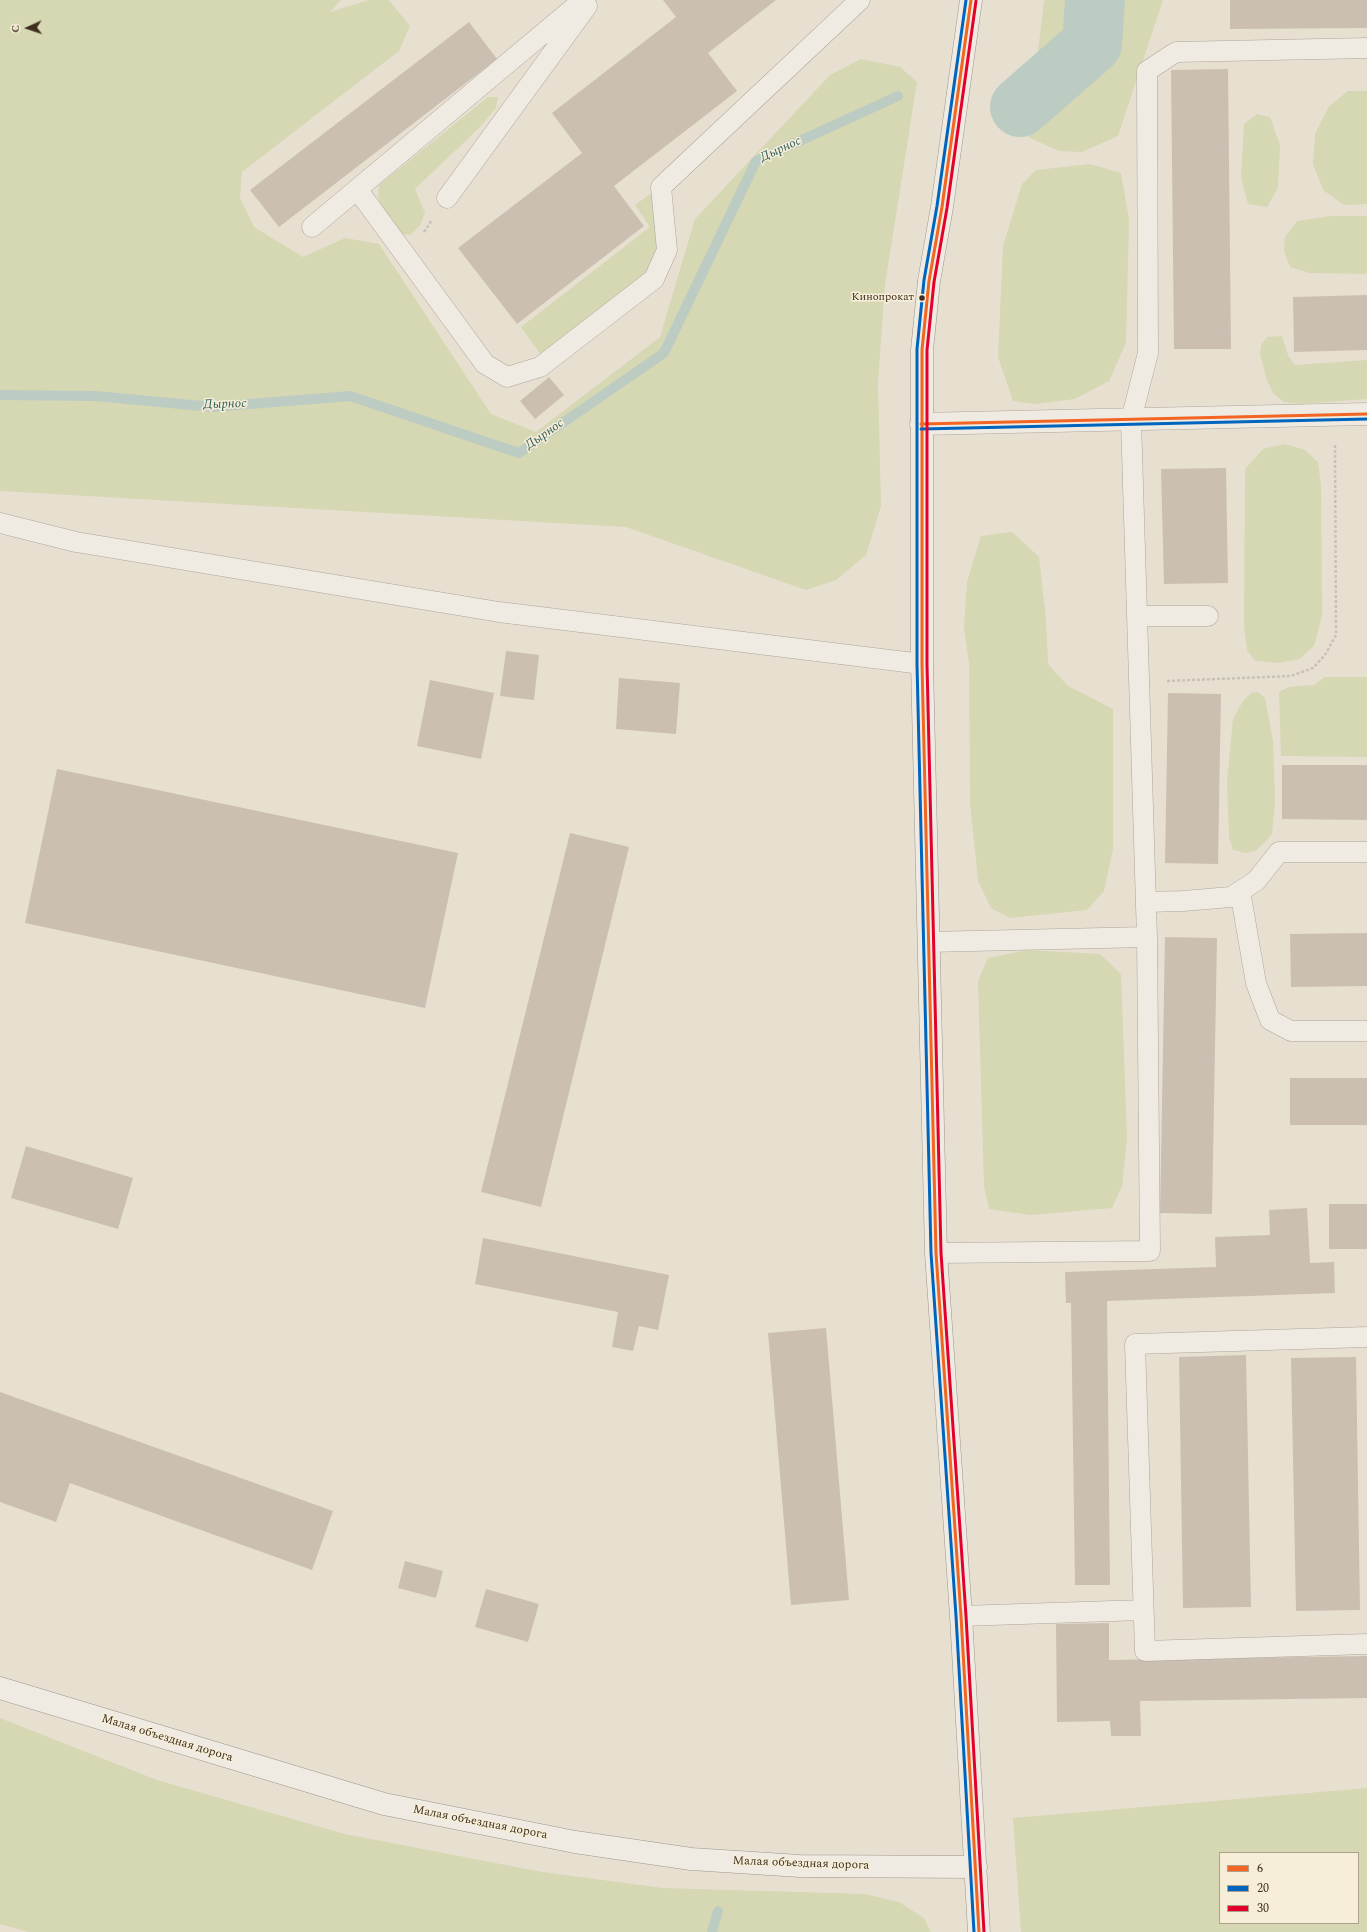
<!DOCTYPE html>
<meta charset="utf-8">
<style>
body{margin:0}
#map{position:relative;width:1367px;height:1932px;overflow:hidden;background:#e7e0d1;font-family:Spectral,serif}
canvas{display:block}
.legend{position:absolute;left:1219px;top:1852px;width:140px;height:72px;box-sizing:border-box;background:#f7eed8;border:1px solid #ada18e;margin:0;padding:5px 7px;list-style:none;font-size:12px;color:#3d2e20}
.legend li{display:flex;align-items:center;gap:8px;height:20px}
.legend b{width:20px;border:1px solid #ada18e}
.north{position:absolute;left:8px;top:8px;width:40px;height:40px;-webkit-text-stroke:3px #f7eed8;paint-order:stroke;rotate:267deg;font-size:11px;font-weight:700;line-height:16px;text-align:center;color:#3d2e20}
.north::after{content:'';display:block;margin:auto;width:14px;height:18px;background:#3d2e20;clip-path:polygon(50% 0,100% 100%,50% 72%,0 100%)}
</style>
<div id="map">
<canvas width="1367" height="1932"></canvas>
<ul class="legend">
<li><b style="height:5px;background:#f26522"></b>6</li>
<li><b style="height:5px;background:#0065bd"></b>20</li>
<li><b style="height:5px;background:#e4002b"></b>30</li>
</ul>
<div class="north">С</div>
</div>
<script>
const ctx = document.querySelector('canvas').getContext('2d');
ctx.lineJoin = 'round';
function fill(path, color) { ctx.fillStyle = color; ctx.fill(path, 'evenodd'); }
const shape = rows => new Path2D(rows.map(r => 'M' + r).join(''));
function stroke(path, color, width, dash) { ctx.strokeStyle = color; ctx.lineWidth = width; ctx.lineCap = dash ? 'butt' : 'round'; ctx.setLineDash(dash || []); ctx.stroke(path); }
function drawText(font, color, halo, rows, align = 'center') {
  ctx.font = font + ' Spectral,serif'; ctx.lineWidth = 3; ctx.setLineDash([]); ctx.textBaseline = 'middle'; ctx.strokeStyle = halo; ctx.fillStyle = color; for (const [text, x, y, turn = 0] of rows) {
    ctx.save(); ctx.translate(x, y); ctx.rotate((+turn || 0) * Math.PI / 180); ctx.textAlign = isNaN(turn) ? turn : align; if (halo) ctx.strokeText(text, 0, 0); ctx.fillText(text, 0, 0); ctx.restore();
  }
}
fill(shape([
 [0,0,341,0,330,12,369,0,389,0,410,26,399,51,242,172,240,198,254,227,303,257,345,238,379,244,491,414,536,432,660,337,695,219,830,75,861,59,900,67,917,82,885,285,878,382,881,506,866,555,836,580,806,590,626,527,0,491],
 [1044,0,1163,0,1118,136,1082,152,1059,151,1028,137],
 [1348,91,1367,91,1367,204,1344,205,1323,190,1313,164,1315,134,1329,106],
 [488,97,498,97,496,108,479,128,415,189,425,213,420,225,411,235,401,234,387,217,378,198,379,185],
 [1257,114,1270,117,1280,145,1278,188,1267,207,1248,204,1241,178,1244,124],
 [1090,164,1121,173,1129,219,1126,343,1109,381,1075,399,1035,404,1013,401,998,357,1003,246,1022,184,1036,170],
 [656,190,658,256,646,278,541,355,521,327,650,227,635,205],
 [1330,216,1367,216,1367,274,1309,273,1290,267,1284,251,1285,237,1297,221],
 [1282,336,1288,355,1295,365,1367,360,1367,399,1298,404,1284,402,1274,394,1267,381,1260,354,1261,345,1267,337],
 [1285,444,1305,450,1318,462,1321,486,1322,616,1314,646,1299,659,1278,663,1255,661,1247,650,1244,626,1245,469,1263,449],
 [1012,532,1039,557,1046,619,1048,664,1068,686,1113,709,1113,849,1104,891,1087,910,1010,918,991,908,978,881,970,802,969,663,964,628,967,582,981,536],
 [1325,677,1367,677,1367,757,1281,756,1279,692,1289,687,1314,685],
 [1258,692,1265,698,1273,741,1275,800,1272,834,1264,843,1255,851,1245,853,1233,850,1229,838,1227,781,1233,719,1243,701,1251,693],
 [1027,950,1100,954,1121,974,1127,1138,1122,1186,1112,1208,1030,1215,989,1209,984,1186,978,981,988,958],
 [0,1718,157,1780,345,1834,542,1872,663,1888,865,1894,899,1902,924,1918,931,1932,28,1932,0,1924],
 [1367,1788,1367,1932,1021,1932,1013,1818],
 [1220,1853,1358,1853,1358,1923,1220,1923]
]), '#d6d7b3');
stroke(shape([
 [0,395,95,396,213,407,350,396,519,453,664,353,756,161,898,96],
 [712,1932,718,1911]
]), '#bcccc2', 10);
stroke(shape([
 [1020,107,1092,44,1095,0]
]), '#bcccc2', 60);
fill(shape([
 [663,0,776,0,708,53,737,91,614,186,644,226,517,324,458,248,582,153,552,113,676,17],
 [1230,0,1367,0,1367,28,1230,29],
 [469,22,497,59,279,227,250,190],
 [1228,69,1231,349,1174,349,1171,70],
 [1367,295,1367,350,1294,352,1293,297],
 [549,377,564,395,535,419,520,401],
 [1226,468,1228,583,1164,584,1161,469],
 [506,651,539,655,534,700,500,696],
 [619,678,680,683,676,734,616,729],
 [430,680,494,693,481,759,417,746],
 [1168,693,1221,694,1218,864,1165,863],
 [1282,765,1367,765,1367,820,1282,819],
 [57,769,458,853,425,1008,25,923],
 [570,833,629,847,541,1207,481,1192],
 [1367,933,1367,986,1291,987,1290,934],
 [1165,937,1217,938,1212,1214,1160,1213],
 [1290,1078,1367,1078,1367,1125,1290,1125],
 [26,1146,133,1178,118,1229,11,1198],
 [1329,1204,1367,1204,1367,1249,1329,1249],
 [1307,1208,1310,1263,1334,1262,1335,1293,1107,1301,1110,1585,1075,1585,1071,1303,1066,1303,1065,1272,1216,1267,1215,1237,1270,1235,1269,1210],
 [483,1238,669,1275,658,1330,639,1326,633,1351,612,1347,618,1312,475,1284],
 [826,1328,849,1600,791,1605,768,1333],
 [1246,1355,1251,1607,1183,1608,1179,1357],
 [1356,1357,1360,1610,1296,1611,1291,1358],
 [0,1392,333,1511,312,1570,70,1483,56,1522,0,1502],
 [405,1561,443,1571,436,1598,398,1588],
 [486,1589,539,1604,528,1642,475,1627],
 [1109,1623,1109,1660,1367,1656,1367,1698,1140,1701,1141,1736,1111,1736,1110,1721,1057,1722,1056,1624]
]), '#cbbfb2');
const lane = shape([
 [357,189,485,364,507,377,540,367,654,279,667,250,661,187,860,0],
 [447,198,587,6],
 [312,227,583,0],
 [0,523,76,542,499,612,922,664],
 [1137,616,1208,616],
 [1240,891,1256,983,1270,1020,1291,1031,1367,1031],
 [1146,902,1183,901,1231,897,1256,881,1279,852,1367,852],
 [928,942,1147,937],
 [936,1253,1150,1251,1147,937,1131,420,1148,353,1147,71,1176,52,1367,48],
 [1367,1337,1135,1344,1145,1651,1367,1644],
 [961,1616,1143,1610]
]);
const street = shape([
 [921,424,1367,414]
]);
const secondary = shape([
 [971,0,942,207,929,281,922,350,922,664,936,1253,961,1616,979,1932],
 [0,1688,384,1804,575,1842,691,1859,800,1866,976,1867]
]);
stroke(lane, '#ada599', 21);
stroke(street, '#ada599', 23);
stroke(secondary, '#9c958a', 23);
stroke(shape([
 [424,232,432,220],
 [1167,681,1291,676,1313,668,1325,655,1336,635,1335,444]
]), '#c8c2b9', 2.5, [3, 2]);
stroke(lane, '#efebe3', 20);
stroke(street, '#efebe3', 22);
stroke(secondary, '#efebe3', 22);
stroke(shape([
 [971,0,942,207,929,281,922,350,922,664,936,1253,961,1616,979,1932],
 [921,424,1367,414]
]), '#f26522', 3);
stroke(shape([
 [966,0,937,206,924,280,917,349,917,664,931,1253,956,1616,974,1932],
 [921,429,1367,419]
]), '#0065bd', 3);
stroke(shape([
 [976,1,947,208,934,282,927,350,927,664,941,1253,966,1616,984,1932]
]), '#e4002b', 3);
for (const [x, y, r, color] of [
 [922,298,3.5,"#3d2e20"]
]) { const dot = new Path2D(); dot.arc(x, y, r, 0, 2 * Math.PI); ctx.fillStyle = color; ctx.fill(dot); stroke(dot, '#f7eed8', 1.5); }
drawText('11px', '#3d2e20', '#f7eed8', [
 ["Кинопрокат",914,298]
], 'right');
drawText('12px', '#3d2e20', '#f7eed8', [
 ["Малая объездная дорога",167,1739,17],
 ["Малая объездная дорога",480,1823,11],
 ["Малая объездная дорога",801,1864,2]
]);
drawText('italic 13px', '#2f5d5a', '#f7eed8', [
 ["Дырнос",781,150,-25],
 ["Дырнос",225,405,-2],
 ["Дырнос",545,435,-35]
]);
</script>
